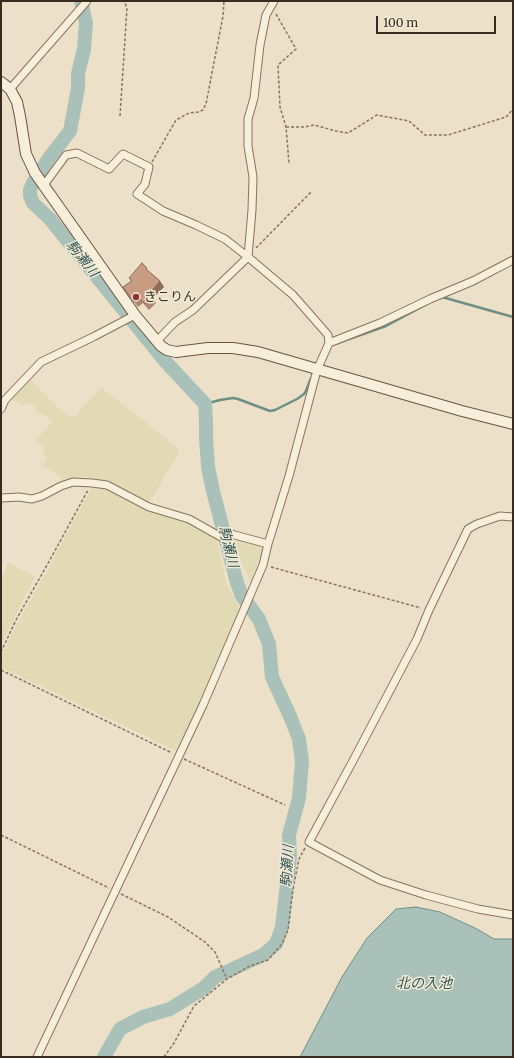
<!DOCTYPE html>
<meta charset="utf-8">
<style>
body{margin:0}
#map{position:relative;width:514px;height:1058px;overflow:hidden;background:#ece0c8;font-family:Merriweather,serif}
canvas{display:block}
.frame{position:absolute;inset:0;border:2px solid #392b20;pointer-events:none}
.scale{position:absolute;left:376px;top:16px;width:120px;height:18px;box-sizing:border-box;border:2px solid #392b20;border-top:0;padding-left:5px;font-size:12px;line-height:14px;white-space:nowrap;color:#392b20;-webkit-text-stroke:3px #f4ebd7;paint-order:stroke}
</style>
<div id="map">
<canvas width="514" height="1058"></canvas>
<div class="frame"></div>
<div class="scale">100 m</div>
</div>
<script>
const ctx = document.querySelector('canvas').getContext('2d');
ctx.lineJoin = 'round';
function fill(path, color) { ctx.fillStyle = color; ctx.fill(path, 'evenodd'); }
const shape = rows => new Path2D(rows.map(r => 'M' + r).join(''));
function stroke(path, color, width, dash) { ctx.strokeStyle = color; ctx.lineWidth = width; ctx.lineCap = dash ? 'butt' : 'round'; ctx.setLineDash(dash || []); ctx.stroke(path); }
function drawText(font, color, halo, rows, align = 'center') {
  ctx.font = font + ' Merriweather,"Noto Sans JP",serif'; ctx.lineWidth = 3; ctx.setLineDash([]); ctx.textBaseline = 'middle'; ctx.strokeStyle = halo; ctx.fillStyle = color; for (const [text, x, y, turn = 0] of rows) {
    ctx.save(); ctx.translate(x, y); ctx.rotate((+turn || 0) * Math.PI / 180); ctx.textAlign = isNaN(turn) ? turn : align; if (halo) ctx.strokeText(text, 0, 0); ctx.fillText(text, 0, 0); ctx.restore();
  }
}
fill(shape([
 [28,377,58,408,72,417,76,416,79,411,95,394,102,388,178,448,178,456,165,475,156,492,152,498,147,503,116,486,99,479,84,477,61,481,62,477,42,465,47,458,43,454,45,448,36,440,53,421,36,411,37,408,30,403,22,405,10,398],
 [93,485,105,488,129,500,134,504,147,510,182,519,216,537,226,582,239,607,240,613,226,646,197,709,176,750,173,749,1,667,1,658,16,626,48,569],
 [235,538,264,545,252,579,250,580,242,564,237,550],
 [8,563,35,576,1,645,1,581]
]), '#e2d9b5');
const water = shape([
 [416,907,440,912,477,929,494,939,513,939,513,1057,300,1057,342,977,367,938,396,909,416,907]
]);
fill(water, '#a9c1b9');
stroke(water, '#6f8f86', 1);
stroke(shape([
 [441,298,442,297,513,317],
 [335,344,386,326,429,303],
 [205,404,220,400,233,398,238,399,270,411,275,410,297,399,304,394,306,391,311,378]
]), '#6f8f86', 2.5);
stroke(shape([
 [81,1,86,23,84,49,78,74,78,88,70,131,49,158,33,183,30,190,30,196,33,203,50,219,166,362,205,404,206,421,206,438,208,467,213,491,237,583,242,596,259,619,269,644,272,677,290,716,299,739,302,761,299,798,289,835,290,858,282,927,276,944,263,955,215,977,204,988,170,1009,143,1017,120,1029,104,1057]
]), '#a9c1b9', 14);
const street = shape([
 [10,89,87,1],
 [157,341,175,322,193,310,248,257,252,210,253,177,248,146,248,119,254,98,260,45,266,15,274,1],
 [329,343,380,323,430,299,473,281,513,260],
 [1,409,5,400,41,362,93,337,135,315],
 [1,498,19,497,32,499,42,496,61,486,73,482,92,483,107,485,149,507,189,519,221,537,231,534,268,544],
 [513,517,500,516,477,524,468,529,429,610,417,639,355,757,309,842,380,880,426,895,478,909,513,915],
 [37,1057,203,705,263,565,268,544,289,476,317,370,329,343,328,335,293,295,248,257,225,239,196,225,163,211,137,194,145,184,149,167,123,154,109,169,77,153,66,155,44,185]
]);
const secondary = shape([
 [1,82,10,89,17,102,20,116,26,154,35,173,135,315,161,346,167,350,176,352,208,348,233,348,258,352,462,411,513,424]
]);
stroke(street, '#87735e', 9);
stroke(secondary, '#695441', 12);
stroke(shape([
 [276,14,296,49,278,65,280,107,286,127,289,163],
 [120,116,127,8,125,3,123,1],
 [286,127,305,127,314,125,336,131,348,133,377,115,409,121,425,135,448,135,506,117,513,109],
 [152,162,176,120,189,113,198,112,203,110,206,104,223,16,224,1],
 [256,248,312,191],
 [271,567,421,608],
 [1,652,16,620,51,558,88,490],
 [1,670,172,753],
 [184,759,285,805],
 [1,835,109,888],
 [121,894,168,917,205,942,215,952,227,979],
 [164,1057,174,1043,194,1006,227,979,250,966,268,960,282,944,288,930,293,889,299,859,305,848]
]), '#87735e', 1.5, [3, 2]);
stroke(street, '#f7eedb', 7);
stroke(secondary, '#f7eedb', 10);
fill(shape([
 [151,273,160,281,164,287,153,298,156,303,149,310,143,303,138,307,123,287,131,281,129,278]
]), '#ac866e');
fill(shape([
 [160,281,164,287,153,298,149,294]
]), '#8c6d5a');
const building = shape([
 [142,263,147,268,146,269,160,281,149,294,153,297,145,304,139,298,134,302,123,287,132,281,129,278,142,263]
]);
fill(building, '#c89c80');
stroke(building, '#8c6d5a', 1);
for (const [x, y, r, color] of [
 [136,297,4,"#933134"]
]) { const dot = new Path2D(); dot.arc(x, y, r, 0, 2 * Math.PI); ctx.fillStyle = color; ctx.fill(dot); stroke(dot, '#f4ebd7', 1.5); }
drawText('13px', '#392b20', '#f4ebd7', [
 ["きこりん",144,297]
], 'left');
drawText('italic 14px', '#315754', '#f4ebd7', [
 ["駒瀬川",82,259,51],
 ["駒瀬川",228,547,76],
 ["駒瀬川",288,866,-87],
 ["北の入池",424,984]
]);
</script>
